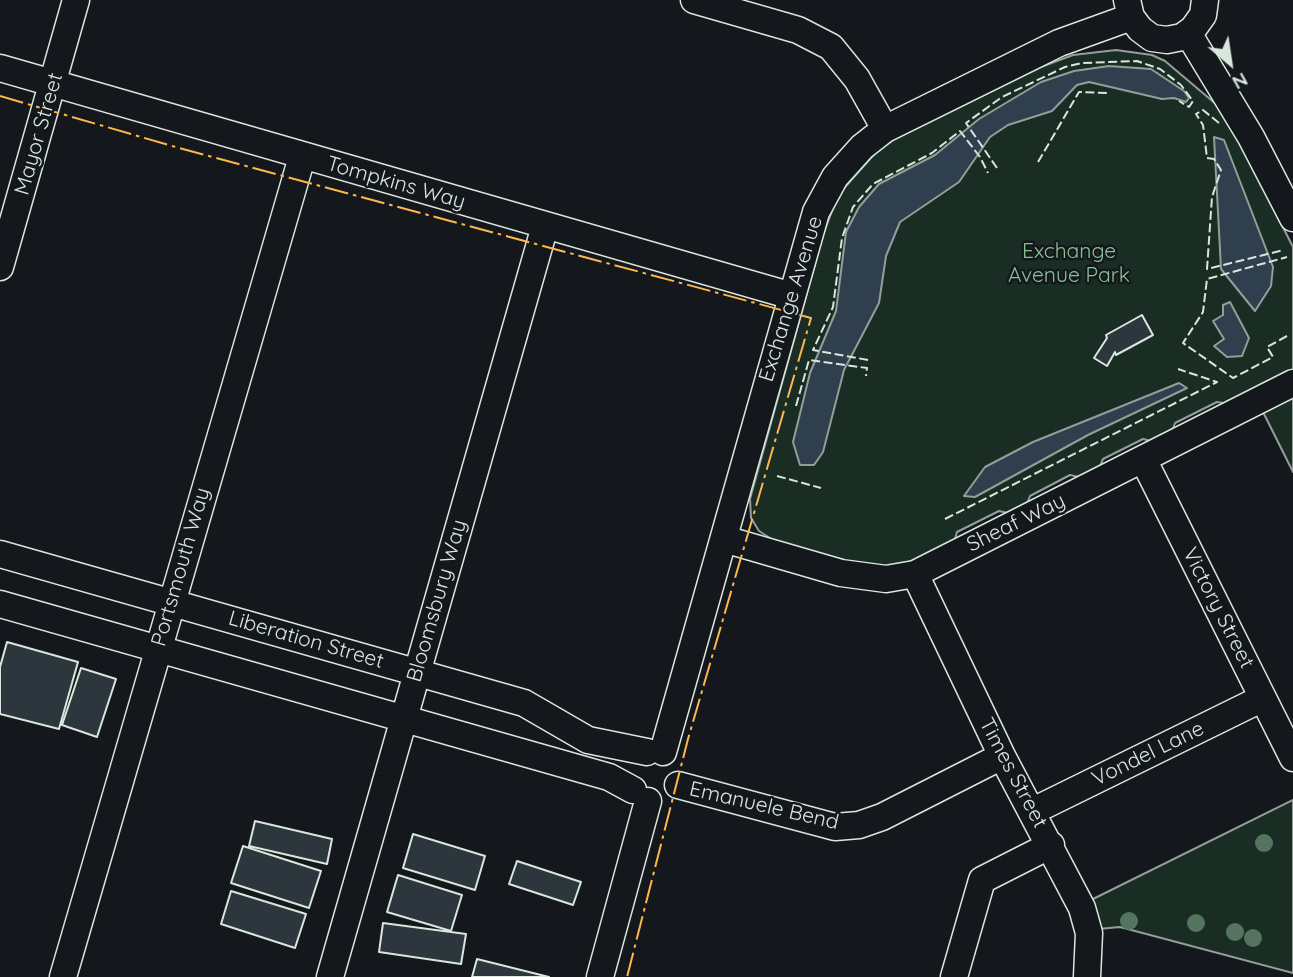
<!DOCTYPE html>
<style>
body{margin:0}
#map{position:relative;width:1293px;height:977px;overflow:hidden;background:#14181c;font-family:Quicksand,sans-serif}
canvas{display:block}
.north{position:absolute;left:1195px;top:28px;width:70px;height:70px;-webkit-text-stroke:5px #14181c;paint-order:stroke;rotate:151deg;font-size:19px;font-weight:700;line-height:28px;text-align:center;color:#d8e6dc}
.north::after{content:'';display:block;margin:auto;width:24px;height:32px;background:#d8e6dc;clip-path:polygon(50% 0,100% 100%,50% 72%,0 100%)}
</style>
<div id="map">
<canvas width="1293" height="977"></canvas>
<div class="north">N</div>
</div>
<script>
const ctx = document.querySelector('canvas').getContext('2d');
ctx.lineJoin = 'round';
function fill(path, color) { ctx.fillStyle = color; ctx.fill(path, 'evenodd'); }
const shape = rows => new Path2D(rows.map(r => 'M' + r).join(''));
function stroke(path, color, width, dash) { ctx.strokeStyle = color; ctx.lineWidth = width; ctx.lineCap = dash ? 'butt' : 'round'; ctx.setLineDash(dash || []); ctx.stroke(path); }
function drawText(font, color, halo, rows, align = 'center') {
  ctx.font = font + ' Quicksand,sans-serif'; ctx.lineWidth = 5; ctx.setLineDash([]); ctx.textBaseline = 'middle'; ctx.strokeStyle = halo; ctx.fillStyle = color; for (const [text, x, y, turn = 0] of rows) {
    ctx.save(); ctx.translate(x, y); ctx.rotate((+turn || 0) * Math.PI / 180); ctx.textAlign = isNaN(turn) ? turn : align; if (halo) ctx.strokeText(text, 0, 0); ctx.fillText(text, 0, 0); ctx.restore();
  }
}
const green = shape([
 [1116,50,1152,55,1165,61,1217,105,1234,131,1293,247,1293,372,1229,404,1217,402,1175,423,1171,434,1155,442,1143,439,1103,459,1098,471,1083,478,1070,475,1030,496,1026,507,1012,514,999,511,957,532,954,543,919,560,880,568,861,565,773,540,759,531,751,518,750,499,823,235,838,195,878,150,895,139,1041,67,1073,55,1116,50],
 [1293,397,1293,472,1263,412,1293,397],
 [1293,800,1293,973,1120,927,1098,929,1091,900,1293,800]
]);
fill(green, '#1a2d24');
stroke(green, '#939e99', 2);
const water = shape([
 [1109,66,1151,69,1184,91,1189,98,1186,102,1174,98,1162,99,1089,82,1077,85,1052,111,1008,125,990,137,959,182,900,222,886,256,879,303,844,370,823,452,814,465,800,465,793,442,810,373,836,311,846,232,859,207,879,184,935,155,979,119,1041,82,1074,71,1109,66],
 [1214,137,1224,140,1273,267,1271,286,1255,311,1221,269,1214,137],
 [1230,302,1249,338,1242,356,1227,357,1214,346,1224,339,1213,321,1223,315,1223,305,1230,302],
 [1179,383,1187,388,1088,435,975,497,964,496,985,467,1033,442,1179,383]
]);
fill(water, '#2f3f4d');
stroke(water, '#939e99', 2);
const building = shape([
 [1142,315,1153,335,1116,355,1115,352,1107,366,1094,358,1107,338,1106,335,1142,315],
 [7,642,78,662,59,729,0,714,0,667,7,642],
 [81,668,116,679,97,737,62,725,81,668],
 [255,821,332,839,327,864,249,846,255,821],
 [413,834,485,856,475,890,403,868,413,834],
 [243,846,321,871,309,908,231,883,243,846],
 [517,861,581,882,573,905,509,884,517,861],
 [398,875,462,895,451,931,387,912,398,875],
 [231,891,306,914,295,948,221,924,231,891],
 [383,923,466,934,461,964,379,952,383,923],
 [477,959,549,977,472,977,477,959]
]);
fill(building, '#2c363c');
stroke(building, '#d8e6dc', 2);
const minor = shape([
 [694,0,798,30,831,47,857,79,885,129],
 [1127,0,1131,17,1140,29,1152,38,1167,40,1182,37,1193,29,1203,15,1205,0],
 [1188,33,1251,137,1293,218],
 [0,68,792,296],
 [0,267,76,0],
 [1143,459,1293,758],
 [724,539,841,573,886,579,915,574,1293,383],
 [0,554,524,703,588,740,647,752],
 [915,574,1002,756,1082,908,1089,933,1087,977],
 [0,604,609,777,633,790],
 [663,752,816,212,835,177,862,147,885,129,1059,43,1131,17],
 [678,785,835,827,859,825,882,817,1002,756],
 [1033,811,1263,698],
 [63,977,302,157],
 [330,977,545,226],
 [600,977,648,801],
 [954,977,982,880,1051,845]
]);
stroke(minor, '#d8e6dc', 29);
stroke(minor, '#14181c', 26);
stroke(shape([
 [1219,123,1203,110,1196,114,1203,125,1207,158,1214,159,1221,170,1212,197,1207,269,1284,250],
 [1038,162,1079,92,1109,93],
 [997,168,966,123,1002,97,1065,67,1082,63,1137,61,1160,69,1181,85,1193,101,1189,107,1179,101],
 [1287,336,1267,347,1273,357,1233,378,1183,343,1203,312,1207,279,1287,257],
 [868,360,813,350,833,307,842,238,853,207,873,184,932,153,960,131,980,157,988,173],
 [796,406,809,360,867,368,866,376],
 [777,476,821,488],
 [945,519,1217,382,1178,369]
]), '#d8e6dc', 2, [9, 3.5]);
stroke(shape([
 [0,96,179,148,811,318,688,739,627,977]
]), '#ffb74d', 2, [24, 5, 3.5, 5]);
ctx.fillStyle = '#55745f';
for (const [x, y] of [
 [1264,843],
 [1129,921],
 [1196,923],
 [1235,932],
 [1253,938]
]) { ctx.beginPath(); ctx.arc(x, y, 9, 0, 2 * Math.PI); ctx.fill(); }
drawText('21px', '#d8e6dc', '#14181c', [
 ["Mayor Street",39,134,-74],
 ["Tompkins Way",396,183,16],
 ["Exchange Avenue",791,299,-73],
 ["Sheaf Way",1016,523,-26],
 ["Portsmouth Way",181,567,-74],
 ["Bloomsbury Way",437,601,-74],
 ["Victory Street",1218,608,63],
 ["Liberation Street",306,640,16],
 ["Vondel Lane",1148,754,-26],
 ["Times Street",1013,773,62],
 ["Emanuele Bend",764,806,13]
]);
drawText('21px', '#8ac095', '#14181c', [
 ["Exchange",1069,252],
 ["Avenue Park",1069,276]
]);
</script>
